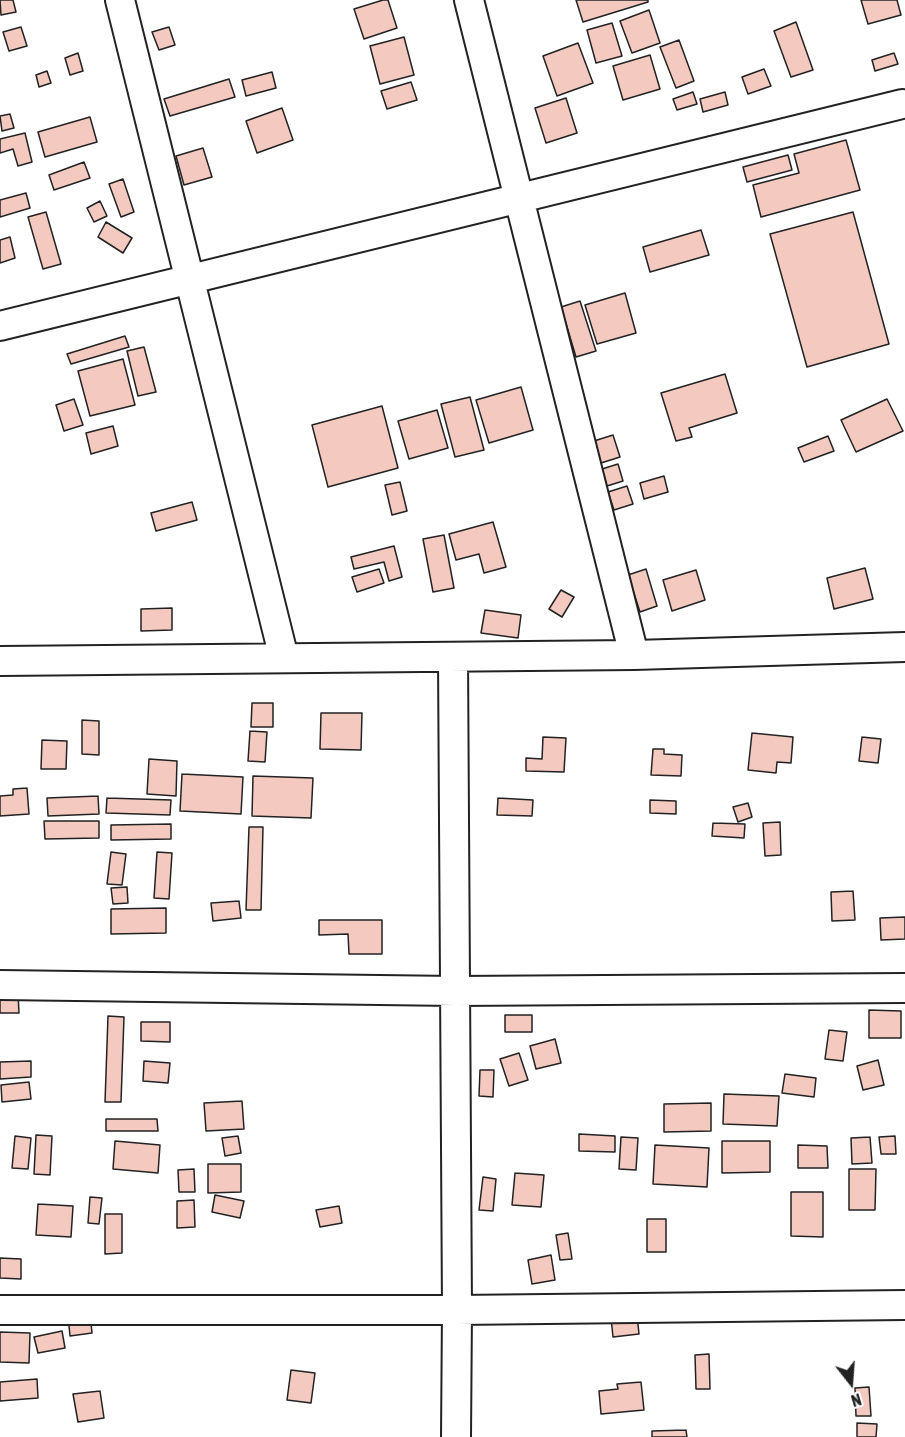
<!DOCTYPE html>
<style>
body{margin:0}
#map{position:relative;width:905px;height:1437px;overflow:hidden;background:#fff;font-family:"Asap Condensed",sans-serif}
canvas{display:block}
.north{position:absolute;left:821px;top:1353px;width:60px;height:60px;-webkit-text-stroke:4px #fff;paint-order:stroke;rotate:163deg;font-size:16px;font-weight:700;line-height:24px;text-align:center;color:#222}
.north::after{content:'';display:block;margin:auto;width:21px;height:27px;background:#222;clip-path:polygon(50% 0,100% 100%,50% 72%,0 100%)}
</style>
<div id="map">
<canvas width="905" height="1437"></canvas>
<div class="north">N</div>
</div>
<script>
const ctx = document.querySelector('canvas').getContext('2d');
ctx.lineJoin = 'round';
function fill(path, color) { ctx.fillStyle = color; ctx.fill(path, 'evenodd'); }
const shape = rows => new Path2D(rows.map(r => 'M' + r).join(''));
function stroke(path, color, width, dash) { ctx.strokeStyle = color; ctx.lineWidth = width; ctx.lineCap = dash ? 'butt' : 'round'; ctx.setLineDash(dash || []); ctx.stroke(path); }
const building = shape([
 [0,0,13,0,16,12,1,15,0,0],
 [383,0,388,0,397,28,364,39,354,9,383,0],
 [576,0,648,0,648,2,583,22,576,0],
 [861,0,897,0,901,15,868,24,861,0],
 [649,10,660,43,632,53,620,21,649,10],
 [796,22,813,70,791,77,774,31,796,22],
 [612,23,622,56,596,63,587,30,612,23],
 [21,27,27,46,9,51,3,32,21,27],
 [169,27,175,45,159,50,152,32,169,27],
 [404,37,414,75,380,84,370,46,404,37],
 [679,40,694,81,676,88,660,47,679,40],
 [578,43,593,83,557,96,543,56,578,43],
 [78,53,83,71,70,75,65,58,78,53],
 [894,53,898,64,875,71,872,60,894,53],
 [650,55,660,89,623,100,613,66,650,55],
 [764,69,771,86,748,94,742,77,764,69],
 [47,71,51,83,39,87,36,75,47,71],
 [272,72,276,88,246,96,242,80,272,72],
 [229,79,235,97,170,116,164,99,229,79],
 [411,82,417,100,387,109,381,91,411,82],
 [693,92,697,104,677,110,673,99,693,92],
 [725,92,728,105,703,112,700,99,725,92],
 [566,98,577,133,546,143,535,108,566,98],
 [282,108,293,140,257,153,246,121,282,108],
 [10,114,14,128,2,131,0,116,10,114],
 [90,117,97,142,45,157,38,132,90,117],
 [25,133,32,162,18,166,13,149,0,153,0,139,25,133],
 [846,140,860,190,761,217,753,185,799,173,794,154,846,140],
 [203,148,212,177,184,185,176,156,203,148],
 [788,155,792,170,747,182,743,167,788,155],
 [84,162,90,178,54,190,49,175,84,162],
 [123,179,134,212,121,217,109,184,123,179],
 [26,193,30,208,0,217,0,200,26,193],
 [100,201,107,216,94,222,87,208,100,201],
 [46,212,61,264,43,269,28,217,46,212],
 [853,212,889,344,807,367,770,234,853,212],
 [106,222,132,238,123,253,98,237,106,222],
 [701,230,709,255,650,272,643,247,701,230],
 [10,237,15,258,0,263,0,240,10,237],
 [625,293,636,333,597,344,585,305,625,293],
 [580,301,596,351,576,357,561,307,580,301],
 [125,336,129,347,71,364,67,354,125,336],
 [144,347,156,392,138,396,127,351,144,347],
 [123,359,135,405,90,416,78,371,123,359],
 [725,374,737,413,689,428,692,437,676,441,661,393,725,374],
 [521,387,533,430,489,443,476,400,521,387],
 [470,397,484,450,455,457,441,404,470,397],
 [74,399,83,425,64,431,56,405,74,399],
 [887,399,903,431,856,452,841,420,887,399],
 [382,406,398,468,328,487,312,425,382,406],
 [437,410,448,448,409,459,398,421,437,410],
 [113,426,118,446,91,454,86,433,113,426],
 [613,435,620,457,601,463,594,441,613,435],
 [828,436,834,451,804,462,798,448,828,436],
 [618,464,623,481,607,486,602,469,618,464],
 [664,476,668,492,644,499,640,483,664,476],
 [400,482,407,511,392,515,385,485,400,482],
 [627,486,633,504,614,510,608,492,627,486],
 [192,502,197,520,156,531,151,513,192,502],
 [493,522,506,567,484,573,479,554,456,560,449,534,493,522],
 [444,535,454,588,433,592,423,539,444,535],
 [394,546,402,577,389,581,384,562,354,569,351,557,394,546],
 [865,568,873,599,834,609,827,578,865,568],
 [379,569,384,583,357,592,352,577,379,569],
 [646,569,657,606,640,612,628,575,646,569],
 [696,570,705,600,672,611,663,580,696,570],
 [561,590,574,597,562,617,549,609,561,590],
 [172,608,172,630,141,631,141,609,172,608],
 [485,610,521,615,518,638,481,633,485,610],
 [252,703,273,703,273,727,251,727,252,703],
 [321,713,362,713,361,750,320,749,321,713],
 [82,720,99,721,99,755,82,754,82,720],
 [250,731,267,732,265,762,248,761,250,731],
 [752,733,793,737,791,763,777,762,776,773,748,770,752,733],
 [543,737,566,738,564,772,526,771,526,758,542,759,543,737],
 [862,737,881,739,878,763,859,761,862,737],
 [42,740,67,741,66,769,41,769,42,740],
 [653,749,664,749,664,754,682,755,681,776,651,775,653,749],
 [149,759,177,761,176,796,147,794,149,759],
 [182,774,243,777,241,814,180,811,182,774],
 [253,776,313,778,311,818,252,816,253,776],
 [27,788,29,814,0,816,0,796,13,795,13,789,27,788],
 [98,796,99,814,48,816,47,798,98,796],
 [107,798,171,800,170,815,106,813,107,798],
 [498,798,533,800,532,816,497,815,498,798],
 [650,800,676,801,676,814,650,813,650,800],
 [748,803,752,817,738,822,733,807,748,803],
 [44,821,99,821,99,838,45,839,44,821],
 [780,822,781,855,765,856,763,823,780,822],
 [713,823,745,824,744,838,712,836,713,823],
 [171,824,171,839,111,840,111,825,171,824],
 [249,827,263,827,261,910,246,910,249,827],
 [111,852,126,854,122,885,107,884,111,852],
 [157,852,172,853,169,899,154,898,157,852],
 [127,887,128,903,113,904,111,888,127,887],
 [853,891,855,920,832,921,831,892,853,891],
 [239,901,241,918,213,921,211,903,239,901],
 [166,908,166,933,111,934,111,909,166,908],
 [905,917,905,939,881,940,880,918,905,917],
 [319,920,382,920,382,954,349,954,348,934,319,935,319,920],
 [18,993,19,1013,0,1013,0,994,18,993],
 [869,1010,901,1011,901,1038,869,1038,869,1010],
 [505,1015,532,1015,532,1032,505,1032,505,1015],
 [108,1016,124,1017,121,1102,105,1102,108,1016],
 [141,1022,170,1022,170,1042,141,1041,141,1022],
 [829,1030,847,1032,843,1061,825,1059,829,1030],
 [555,1039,561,1063,536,1069,530,1046,555,1039],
 [519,1053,528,1080,509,1086,500,1059,519,1053],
 [878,1060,884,1085,863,1090,857,1066,878,1060],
 [31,1061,31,1077,0,1079,0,1062,31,1061],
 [144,1061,170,1063,168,1083,143,1081,144,1061],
 [480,1070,494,1070,493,1097,479,1096,480,1070],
 [785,1074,816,1078,814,1097,782,1093,785,1074],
 [29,1082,31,1099,2,1102,1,1085,29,1082],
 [724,1094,779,1096,777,1126,723,1124,724,1094],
 [242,1101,244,1129,206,1131,204,1103,242,1101],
 [711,1103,711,1131,664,1132,664,1104,711,1103],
 [106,1119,157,1119,158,1131,106,1131,106,1119],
 [579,1134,615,1136,615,1152,579,1151,579,1134],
 [36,1135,52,1136,50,1175,34,1174,36,1135],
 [15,1136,31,1138,28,1169,12,1168,15,1136],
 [238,1136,241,1153,225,1156,222,1138,238,1136],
 [895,1136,896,1154,881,1154,879,1137,895,1136],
 [621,1137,638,1138,636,1170,619,1169,621,1137],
 [870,1137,872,1163,852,1164,851,1138,870,1137],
 [115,1141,160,1145,158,1173,113,1169,115,1141],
 [722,1141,770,1141,770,1172,722,1173,722,1141],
 [655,1145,709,1148,707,1187,653,1184,655,1145],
 [798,1145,827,1146,828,1168,798,1168,798,1145],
 [208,1164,241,1164,241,1192,208,1193,208,1164],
 [194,1169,195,1192,179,1192,178,1170,194,1169],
 [849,1169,876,1169,875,1210,849,1210,849,1169],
 [515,1173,544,1175,541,1207,512,1205,515,1173],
 [483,1177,496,1179,493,1211,479,1210,483,1177],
 [791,1192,823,1192,823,1237,791,1236,791,1192],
 [215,1195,244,1201,240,1218,212,1212,215,1195],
 [90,1197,102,1198,99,1224,88,1223,90,1197],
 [194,1200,195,1227,177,1228,177,1201,194,1200],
 [38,1204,73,1206,71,1237,36,1235,38,1204],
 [339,1206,342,1223,320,1227,316,1210,339,1206],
 [105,1214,122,1214,122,1253,105,1254,105,1214],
 [647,1219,666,1219,666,1252,647,1252,647,1219],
 [568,1233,572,1259,560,1260,556,1235,568,1233],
 [551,1255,555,1280,532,1284,528,1260,551,1255],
 [0,1258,21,1259,21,1279,0,1278,0,1258],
 [90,1313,92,1333,70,1336,68,1315,90,1313],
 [637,1315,639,1334,613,1337,611,1318,637,1315],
 [62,1331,65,1348,38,1353,34,1337,62,1331],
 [0,1332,30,1333,29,1363,0,1362,0,1332],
 [709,1354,710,1389,696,1389,695,1355,709,1354],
 [291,1370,315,1373,311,1403,287,1400,291,1370],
 [37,1379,38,1398,0,1401,0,1382,37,1379],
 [641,1382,644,1410,601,1414,599,1391,618,1389,617,1384,641,1382],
 [869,1387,871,1416,856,1416,855,1388,869,1387],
 [100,1391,104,1418,78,1422,73,1394,100,1391],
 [857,1423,877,1424,876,1437,857,1437,857,1423],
 [686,1430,687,1437,652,1437,652,1431,686,1430]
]);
fill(building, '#f3c9c0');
stroke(building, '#222', 1.5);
const street = shape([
 [120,0,284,658],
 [469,0,634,655],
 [0,326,902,104],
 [453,657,457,1310,456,1437],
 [0,661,634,655,905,647],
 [0,985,455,991,905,988],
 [0,1310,457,1310,905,1305]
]);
stroke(street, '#222', 32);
stroke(street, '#fff', 28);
</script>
